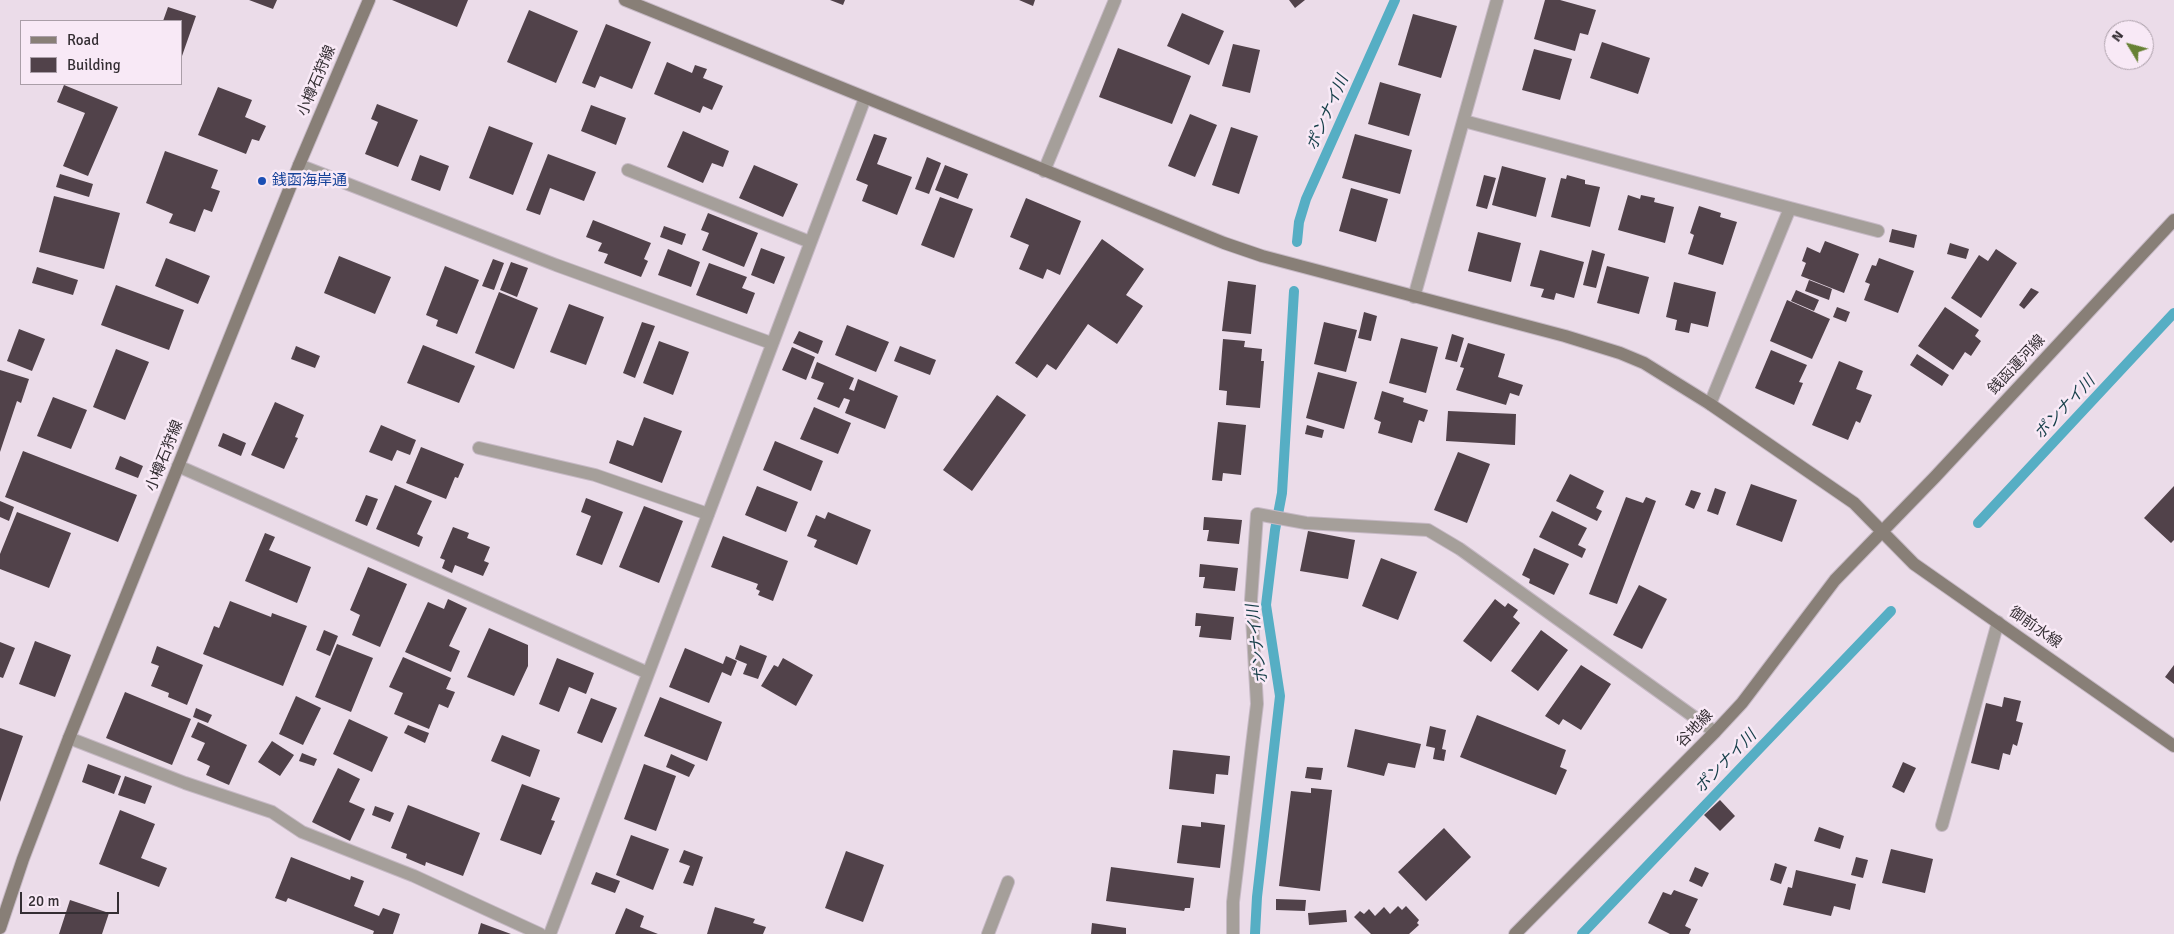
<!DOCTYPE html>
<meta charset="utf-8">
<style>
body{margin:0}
#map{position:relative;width:2174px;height:934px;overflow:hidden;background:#ebdce9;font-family:Signika,sans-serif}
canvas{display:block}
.legend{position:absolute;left:20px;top:20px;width:162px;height:65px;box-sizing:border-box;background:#f8e9f6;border:1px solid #aa9ea8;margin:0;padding:6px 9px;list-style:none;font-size:15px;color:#342e33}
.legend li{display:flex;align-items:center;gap:10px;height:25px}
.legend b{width:25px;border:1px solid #aa9ea8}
.north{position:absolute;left:2104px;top:20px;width:50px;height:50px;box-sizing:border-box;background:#f8e9f6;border:1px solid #aa9ea8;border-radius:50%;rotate:307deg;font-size:14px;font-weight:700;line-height:20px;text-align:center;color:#342e33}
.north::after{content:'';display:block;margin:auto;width:18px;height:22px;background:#678134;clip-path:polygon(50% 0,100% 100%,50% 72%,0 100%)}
.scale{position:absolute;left:20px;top:892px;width:99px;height:22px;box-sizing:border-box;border:2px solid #342e33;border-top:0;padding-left:6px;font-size:15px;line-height:18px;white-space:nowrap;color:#342e33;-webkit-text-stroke:4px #f8e9f6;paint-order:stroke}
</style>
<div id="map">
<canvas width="2174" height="934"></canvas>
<ul class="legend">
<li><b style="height:6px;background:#887f77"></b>Road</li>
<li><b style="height:14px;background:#51424a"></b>Building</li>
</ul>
<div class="north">N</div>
<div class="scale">20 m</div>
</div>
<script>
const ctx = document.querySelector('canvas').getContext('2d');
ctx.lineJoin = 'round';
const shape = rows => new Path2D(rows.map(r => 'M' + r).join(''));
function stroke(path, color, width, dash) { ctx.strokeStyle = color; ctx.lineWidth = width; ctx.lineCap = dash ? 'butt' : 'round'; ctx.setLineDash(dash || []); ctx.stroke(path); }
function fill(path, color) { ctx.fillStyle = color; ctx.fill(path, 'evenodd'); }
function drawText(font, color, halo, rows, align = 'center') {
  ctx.font = font + ' Signika,"Noto Sans JP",sans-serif'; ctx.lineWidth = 5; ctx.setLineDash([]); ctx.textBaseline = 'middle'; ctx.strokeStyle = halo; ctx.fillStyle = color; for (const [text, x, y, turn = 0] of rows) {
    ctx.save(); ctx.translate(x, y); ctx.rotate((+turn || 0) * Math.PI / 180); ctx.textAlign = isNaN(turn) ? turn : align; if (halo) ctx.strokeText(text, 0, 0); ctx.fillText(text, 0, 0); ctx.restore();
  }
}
stroke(shape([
 [1297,242,1299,222,1306,199,1395,0],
 [1978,523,2174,313],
 [1255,934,1257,897,1280,696,1266,605,1275,530,1282,493,1294,291],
 [1582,934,1891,611]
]), '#56aec4', 10);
fill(shape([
 [249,0,277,0,273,9],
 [392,0,468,0,457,27],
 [830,0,845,0,843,5],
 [1019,0,1035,0,1033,6],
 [1289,0,1305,0,1295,8],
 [1545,0,1560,0,1596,10,1588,35,1580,33,1575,51,1534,39],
 [168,7,196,16,182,56,181,21,163,21],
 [529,10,578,31,556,83,507,62],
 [1182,13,1224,31,1209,65,1167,46],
 [1413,14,1457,26,1441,78,1398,65],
 [606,24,651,42,632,89,600,76,595,88,582,83],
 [1602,42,1650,58,1638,94,1590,78],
 [1233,44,1260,50,1250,93,1222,86],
 [1118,48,1191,76,1172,124,1099,97],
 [1534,49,1572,59,1560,100,1522,90],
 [667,62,692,73,695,65,707,69,703,78,723,86,712,110,703,106,700,113,654,94],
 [1380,82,1421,94,1409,136,1368,124],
 [64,85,118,107,88,176,63,166,85,113,57,102],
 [218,87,252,100,245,117,266,126,259,141,252,139,246,154,198,135],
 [377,104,418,120,398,167,365,154,378,122,371,119],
 [591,105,626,118,616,145,581,131],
 [1190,114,1217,125,1195,177,1168,166],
 [489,126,533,143,513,195,469,178],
 [1231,127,1258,136,1239,194,1212,185],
 [683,131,729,151,723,167,712,163,703,183,667,167],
 [874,134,887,138,877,164,912,177,897,215,862,201,868,185,856,180],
 [1355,134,1412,150,1400,194,1342,178],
 [165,151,218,170,211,188,220,191,212,212,204,209,195,232,169,223,173,214,146,203],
 [548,154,596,172,584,201,550,188,540,215,526,210],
 [420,155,449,166,440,191,411,180],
 [927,157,941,163,929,194,915,189],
 [754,165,798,184,783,217,739,198],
 [945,165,968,174,958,199,935,190],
 [1502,166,1546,178,1536,217,1492,205],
 [60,174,93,184,89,197,56,187],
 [1484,175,1496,178,1487,209,1476,206],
 [1567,175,1585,180,1585,184,1600,187,1590,227,1551,217,1561,178,1566,179],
 [1351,188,1388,199,1376,242,1339,231],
 [1628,195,1640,199,1641,195,1655,198,1654,202,1674,207,1665,243,1618,230],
 [54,196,120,213,104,269,39,252],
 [940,197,973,209,954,258,921,245],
 [1026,198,1081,221,1060,275,1047,269,1043,279,1019,269,1029,245,1010,237],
 [1699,206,1721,213,1720,217,1737,222,1723,265,1688,254,1694,235,1690,233],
 [708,213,758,233,744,267,702,250,709,233,701,230],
 [593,220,651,243,644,259,648,261,641,277,604,263,608,254,598,251,602,243,586,237],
 [664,226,686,234,682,245,660,237],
 [1892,229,1917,235,1914,248,1889,242],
 [1478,232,1521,243,1511,282,1468,271],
 [1102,239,1144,269,1126,295,1143,306,1117,344,1088,324,1056,370,1047,364,1037,378,1015,363],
 [1825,241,1859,254,1844,293,1801,276,1806,263,1802,261,1807,247,1820,253],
 [1950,243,1969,249,1966,259,1947,254],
 [761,248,785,257,774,284,751,275],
 [668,249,700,262,691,287,658,275],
 [1996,249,2017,263,1981,318,1951,298,1979,255,1988,261],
 [1540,250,1584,262,1574,298,1556,293,1554,300,1541,297,1544,289,1530,286],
 [1592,250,1605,254,1596,288,1583,285],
 [339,256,391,277,375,314,324,293],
 [166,258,210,276,198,304,155,286],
 [1879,258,1914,271,1898,313,1864,300,1870,284,1865,282,1872,265,1876,266],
 [493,259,504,263,494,290,482,286],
 [511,262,528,268,517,297,500,290],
 [709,263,747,277,742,288,755,293,747,314,696,295],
 [445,266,479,280,457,334,436,326,438,320,426,315],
 [1607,266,1649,277,1639,314,1597,303],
 [37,267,78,280,73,295,32,283],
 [1809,280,1832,289,1829,300,1805,291],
 [1228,281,1256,285,1251,334,1222,331],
 [1674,282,1716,292,1708,327,1691,323,1689,333,1675,330,1677,320,1666,317],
 [116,285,184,310,169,350,101,325],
 [2031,288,2039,292,2024,309,2019,305],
 [1796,290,1819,300,1814,311,1791,301],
 [499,292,538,308,514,369,475,353],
 [1787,300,1830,319,1812,359,1770,341],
 [569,304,604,317,586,365,550,352],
 [1837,307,1850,312,1846,322,1833,317],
 [1945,307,1979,330,1975,336,1981,341,1971,356,1965,352,1953,370,1918,346],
 [1364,312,1377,316,1371,341,1358,338],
 [642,322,655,326,635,378,623,373],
 [1324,322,1357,330,1346,372,1314,364],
 [847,325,889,342,876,372,835,355],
 [19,329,45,339,32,371,7,361],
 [799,331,823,341,818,354,793,343],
 [1452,334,1464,338,1457,362,1445,359],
 [1401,338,1438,347,1426,393,1389,383],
 [1223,339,1245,341,1244,347,1262,349,1261,361,1264,361,1260,408,1226,405,1227,391,1219,390],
 [659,341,689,352,673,395,643,383],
 [1468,343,1505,354,1498,377,1523,385,1519,396,1510,393,1506,405,1456,390,1464,368,1460,367],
 [423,345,475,366,459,403,407,383],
 [296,346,320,356,315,368,291,359],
 [900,346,936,360,930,375,894,361],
 [792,347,815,357,806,380,782,370],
 [116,349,149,362,125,420,93,407],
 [1771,350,1807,365,1799,382,1803,383,1794,405,1755,388],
 [1917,354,1949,375,1942,386,1910,365],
 [1839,361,1863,371,1856,389,1872,395,1860,423,1856,421,1848,440,1812,425],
 [817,362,854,378,849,389,854,391,858,379,898,396,885,429,845,413,850,400,844,398,839,408,817,399,824,383,811,378],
 [0,370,29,379,21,403,17,401,0,452],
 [1318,372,1357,382,1344,429,1306,418],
 [1382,391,1404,398,1403,402,1428,410,1424,422,1419,420,1412,443,1378,433,1381,422,1374,419],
 [997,395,1026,415,972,491,943,470],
 [53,397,87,410,71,449,37,436],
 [275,402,304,415,295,437,298,438,284,469,251,455],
 [814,407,851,423,838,454,800,439],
 [1448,411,1516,414,1515,445,1446,441],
 [644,417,682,431,662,483,609,463,617,440,633,446],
 [1218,422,1246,425,1241,475,1223,473,1222,481,1212,480],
 [381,425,416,440,410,455,397,450,392,461,369,452],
 [1307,425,1324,430,1322,438,1305,434],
 [223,433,246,443,241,456,218,446],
 [775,441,823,461,811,491,763,470],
 [421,447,464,464,458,478,455,477,446,499,406,483],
 [23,451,137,495,118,542,5,497],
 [1458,452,1490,464,1467,523,1434,510],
 [120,456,143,466,138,478,115,469],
 [1570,474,1604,491,1596,508,1602,511,1597,521,1556,501],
 [1751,484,1797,500,1782,542,1736,525],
 [395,485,432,501,417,534,423,537,419,547,376,529],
 [757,486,798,502,786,532,745,515],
 [2174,486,2174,540,2171,543,2144,518],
 [1715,488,1726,492,1718,515,1707,511],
 [1691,490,1701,493,1694,509,1685,505],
 [366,495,378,499,367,526,355,521],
 [1626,497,1643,503,1646,497,1656,501,1617,604,1589,594],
 [586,498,623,512,602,565,576,555,591,516,581,512],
 [0,501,14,507,9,521,0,517],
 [644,506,683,521,659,583,619,567],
 [1552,511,1587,528,1578,545,1586,549,1582,558,1539,537],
 [17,512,71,533,49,588,0,569,0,554],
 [828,512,871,530,857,565,814,547,817,540,807,536,816,515,825,519],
 [1204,517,1242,520,1239,544,1207,541,1209,530,1203,530],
 [453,527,469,533,467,538,490,547,484,561,489,563,483,576,455,565,452,573,442,568,445,560,440,558],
 [1308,531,1355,540,1348,579,1300,571],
 [265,533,275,537,269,550,311,567,297,603,245,581],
 [723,536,788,561,773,601,758,595,760,591,756,589,758,584,711,567],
 [1534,548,1569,564,1554,595,1529,583,1530,579,1522,575],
 [1381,558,1417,572,1398,620,1362,606],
 [1200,564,1238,568,1235,591,1203,588,1205,577,1199,577],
 [368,567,407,584,380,647,352,635,360,615,350,610],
 [1639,585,1667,599,1642,649,1613,635],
 [448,599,467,608,449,646,460,651,451,672,405,652,428,602,444,609],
 [1495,599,1505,607,1508,603,1518,610,1513,617,1520,623,1491,662,1463,641],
 [230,601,271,617,272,613,307,626,283,686,203,654,214,626,219,628],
 [1196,613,1234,617,1231,640,1199,637,1201,626,1195,626],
 [489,628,528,645,528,666,514,696,467,677],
 [324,630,338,636,330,656,316,650],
 [1541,630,1568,650,1538,691,1511,671],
 [35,641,71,655,55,697,19,684],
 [0,642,15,648,3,678,0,677],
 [337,644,373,658,351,712,315,697],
 [740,645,767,656,758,679,743,674,747,664,735,659],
 [157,646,203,665,187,705,168,697,169,693,151,686,159,666,151,663],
 [685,648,723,664,726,656,737,661,731,676,722,672,709,703,669,687],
 [403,657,451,678,446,689,455,692,448,708,439,704,429,729,394,714,403,693,389,687],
 [557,658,594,673,586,694,569,687,559,712,539,704],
 [783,658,813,675,796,706,761,686,774,665,778,667],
 [1581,665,1611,684,1581,730,1563,719,1559,725,1545,716],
 [2174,665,2174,684,2165,677],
 [125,692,191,719,172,765,106,738],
 [296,696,321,708,303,745,279,734],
 [660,697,722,722,707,761,644,736],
 [2004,697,2021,701,2016,721,2023,723,2017,746,2013,744,2010,755,2003,753,1999,770,1971,763,1986,703,2002,707],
 [591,698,617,708,602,743,577,733],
 [196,708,212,715,208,723,193,717],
 [1477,715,1566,750,1560,767,1567,770,1556,795,1460,757],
 [349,719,388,737,372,772,333,754],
 [198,722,247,745,229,785,206,775,210,766,197,760,205,743,191,737],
 [408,725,429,733,425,743,404,733],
 [1430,726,1446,730,1442,749,1446,750,1444,761,1433,759,1435,748,1426,746],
 [0,728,23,736,0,802],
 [1355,729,1421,744,1415,768,1388,763,1384,776,1347,767],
 [502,735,540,750,530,777,491,761],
 [272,741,294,755,280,776,258,762],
 [1173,750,1230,756,1228,775,1216,774,1214,794,1169,789],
 [302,753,317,759,314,766,299,761],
 [671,754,695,765,689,777,666,767],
 [1903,762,1916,768,1904,793,1892,787],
 [88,764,121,776,114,794,82,782],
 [644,764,676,776,656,831,624,819],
 [1307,767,1323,768,1321,780,1305,778],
 [338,768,360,779,349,802,365,809,350,841,312,822],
 [125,776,152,786,145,804,118,795],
 [522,784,560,798,551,820,555,821,541,855,500,840],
 [1311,788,1332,790,1320,891,1279,886,1291,791,1311,793],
 [1720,800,1735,816,1720,831,1704,815],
 [408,805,480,833,463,876,426,862,425,866,406,858,407,854,391,848],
 [375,806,394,813,390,822,372,815],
 [120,810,155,824,141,858,167,868,159,887,99,864],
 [1201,822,1225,825,1220,868,1177,863,1182,825,1201,827],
 [1819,827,1844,836,1840,849,1814,841],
 [1444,828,1471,857,1426,901,1398,872],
 [631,835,669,849,653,890,616,875],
 [1891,849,1933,859,1925,893,1882,883],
 [684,850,703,857,693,886,683,883,690,866,679,862],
 [846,851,884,865,863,922,825,908],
 [291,857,350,880,351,876,364,881,354,906,379,916,383,908,400,914,393,934,373,934,374,931,288,898,286,902,275,898],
 [1856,857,1868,860,1863,878,1851,875],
 [1775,863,1787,867,1781,884,1770,880],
 [1111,867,1194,878,1190,908,1185,908,1184,911,1106,901],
 [1695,867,1709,873,1702,887,1689,881],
 [1796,870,1856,884,1850,910,1834,906,1831,916,1783,905,1788,887,1792,888],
 [596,872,620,881,615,893,591,884],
 [1674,890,1698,899,1685,926,1691,929,1689,934,1670,934,1648,923,1663,892,1671,895],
 [1276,899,1306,900,1305,911,1276,910],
 [70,900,109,913,102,934,59,934],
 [1398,906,1402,910,1406,906,1419,920,1417,923,1419,925,1409,934,1371,934,1354,917,1360,911,1364,914,1369,909,1375,916,1384,907,1390,914],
 [715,907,755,919,753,923,766,927,763,934,707,934],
 [626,908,644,916,640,927,658,934,615,934],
 [1346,910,1347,922,1309,925,1308,913],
 [481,923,511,934,478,934],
 [1092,923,1126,928,1126,934,1091,934]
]), '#51424a');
const lane = shape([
 [299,165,556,265,771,343],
 [628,170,810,242],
 [479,448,595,475,708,514],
 [69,738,185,783,272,812,302,832,414,876,540,934],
 [1942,825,1998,622]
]);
const street = shape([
 [1464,121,1790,208,1710,404],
 [1044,171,1115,0],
 [1790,208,1878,231],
 [1414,297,1497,0],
 [178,466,648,673],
 [550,934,865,98],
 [988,934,1008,882],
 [1233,934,1233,902,1257,704,1251,600,1257,514,1306,523,1428,530,1460,549,1715,732]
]);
const secondary = shape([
 [625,0,1224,243,1262,256,1565,336,1620,353,1644,363,1710,404,1854,503,1914,564,2174,746],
 [0,928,23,859,69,738,299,165,369,0],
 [1515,934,1715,732,1742,703,1835,580,1935,477,2174,220]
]);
stroke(lane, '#c6b9c5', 14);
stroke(street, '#c6b9c5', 14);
stroke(secondary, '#c6b9c5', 14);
stroke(lane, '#a59f9a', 12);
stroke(street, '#a59f9a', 12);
stroke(secondary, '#887f77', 12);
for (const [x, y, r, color] of [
 [262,181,5,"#1a4fb4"]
]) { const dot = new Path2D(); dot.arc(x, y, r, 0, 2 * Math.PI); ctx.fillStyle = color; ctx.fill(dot); stroke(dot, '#f8e9f6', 2); }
drawText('15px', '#342e33', '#f8e9f6', [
 ["小樽石狩線",317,81,-67],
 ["銭函運河線",2017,365,-47],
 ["小樽石狩線",165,456,-68],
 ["御前水線",2035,628,35],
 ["谷地線",1695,729,-46]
]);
drawText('15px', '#164399', '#f8e9f6', [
 ["銭函海岸通",272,181]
], 'left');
drawText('italic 16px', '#153e48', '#f8e9f6', [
 ["ポンナイ川",1328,113,-66],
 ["ポンナイ川",2065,408,-47],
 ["ポンナイ川",1258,644,-97],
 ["ポンナイ川",1726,762,-46]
]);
</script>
